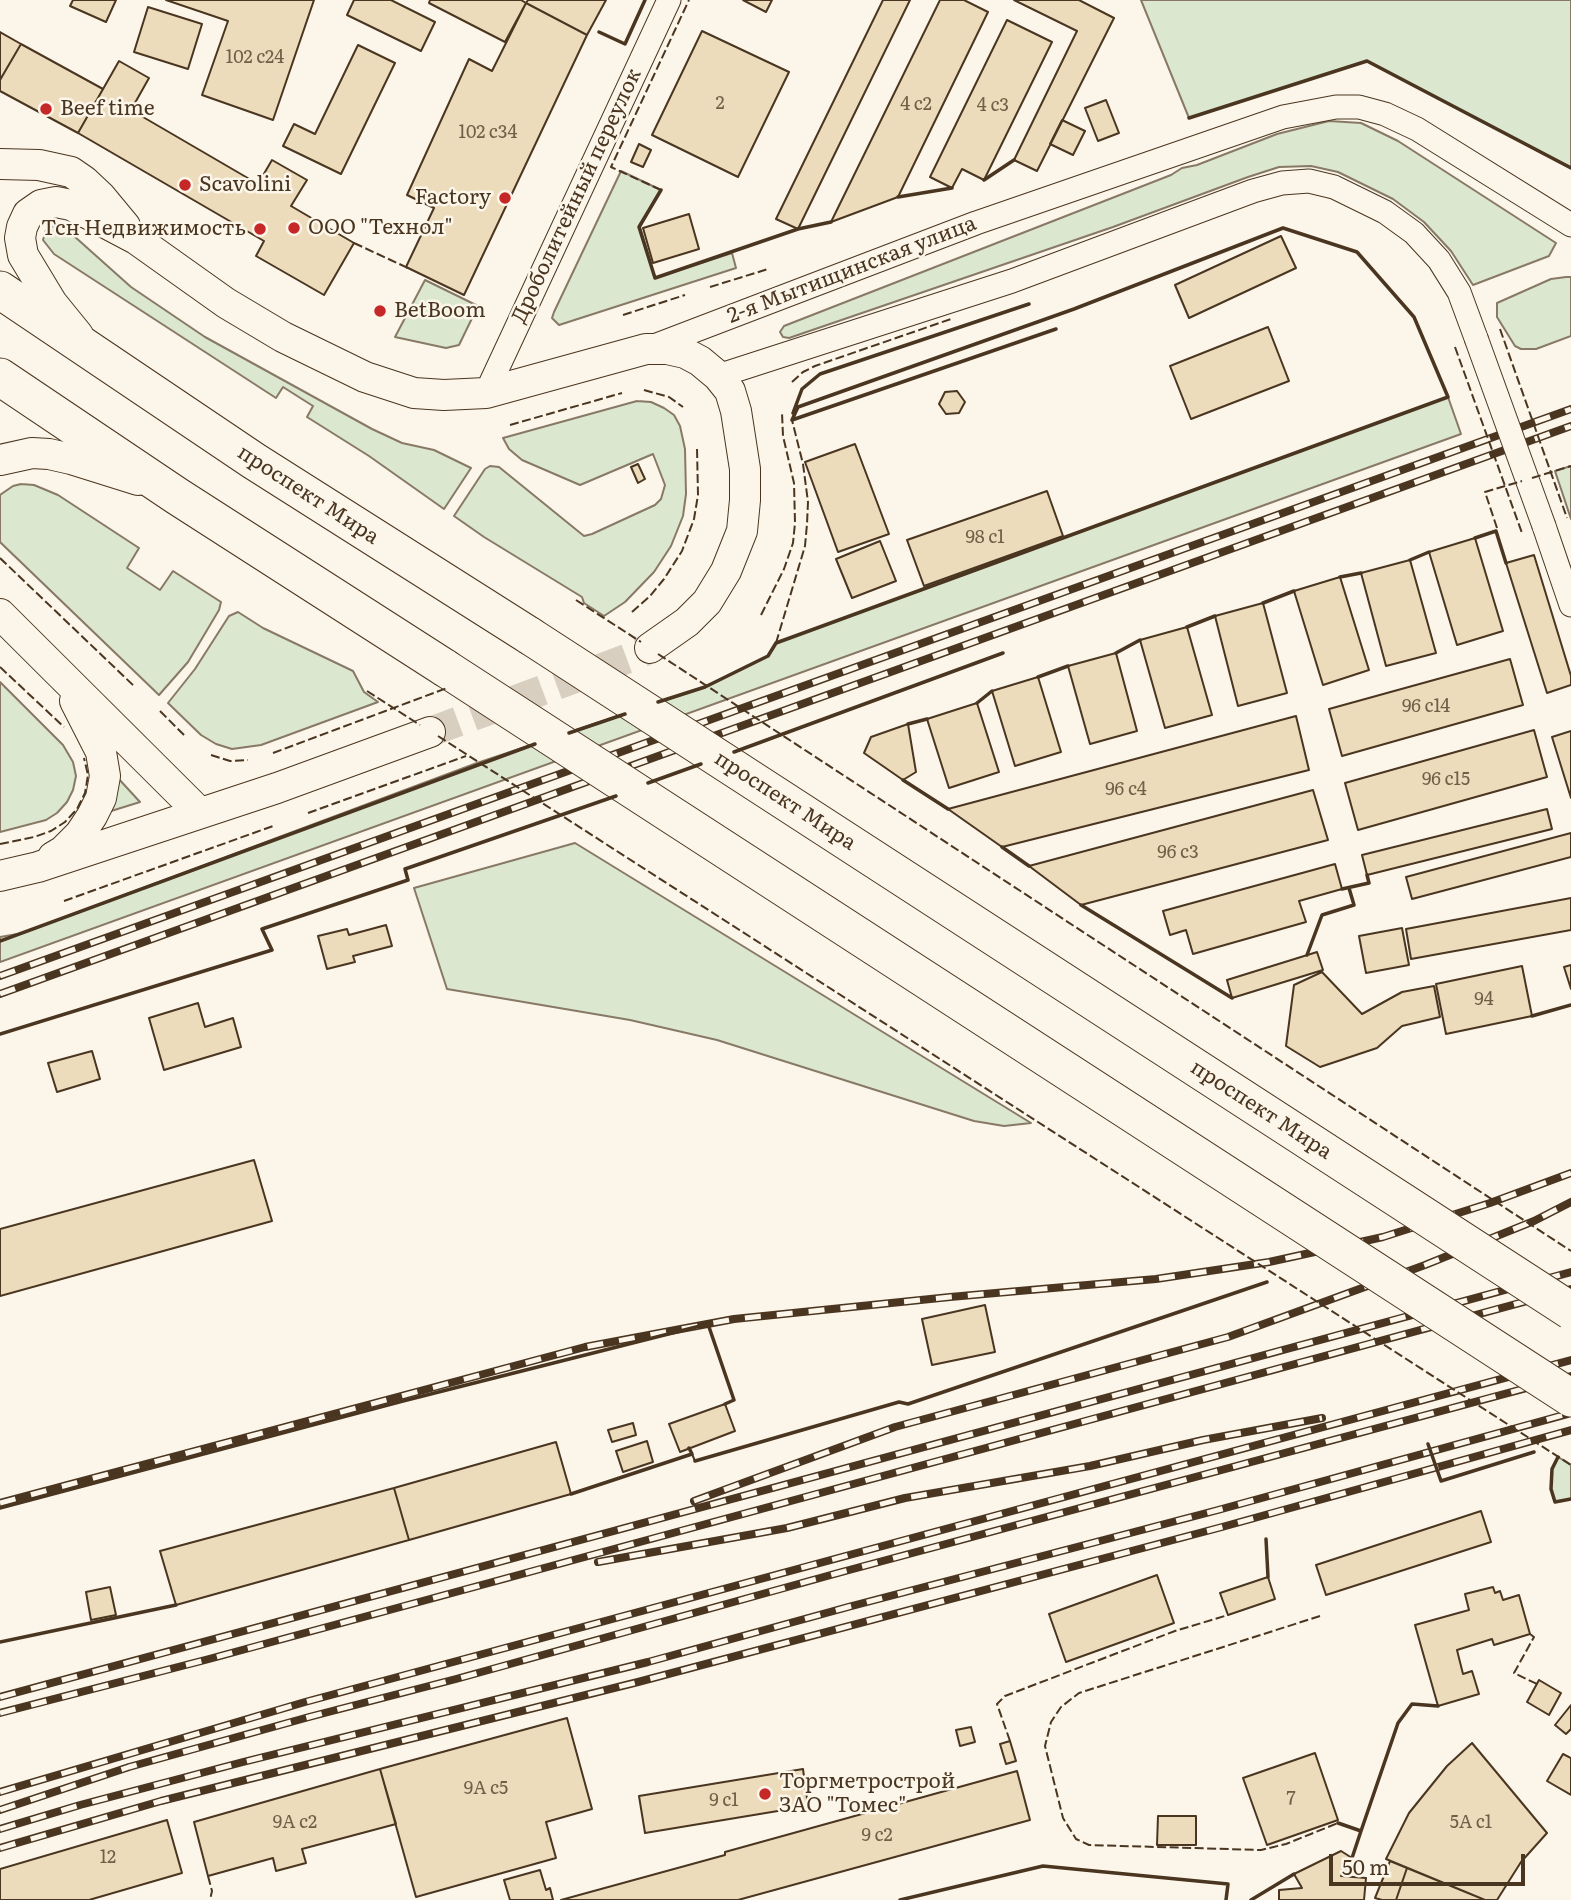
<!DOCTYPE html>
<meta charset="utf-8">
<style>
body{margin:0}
#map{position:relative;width:1571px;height:1900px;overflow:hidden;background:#fbf6e9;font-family:Literata,serif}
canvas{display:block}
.scale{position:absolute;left:1329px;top:1854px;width:196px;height:32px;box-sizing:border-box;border:4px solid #4a3520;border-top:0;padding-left:9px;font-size:21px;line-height:24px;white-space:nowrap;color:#4a3520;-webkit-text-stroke:5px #fbf6e9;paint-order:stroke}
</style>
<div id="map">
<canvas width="1571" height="1900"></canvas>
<div class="scale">50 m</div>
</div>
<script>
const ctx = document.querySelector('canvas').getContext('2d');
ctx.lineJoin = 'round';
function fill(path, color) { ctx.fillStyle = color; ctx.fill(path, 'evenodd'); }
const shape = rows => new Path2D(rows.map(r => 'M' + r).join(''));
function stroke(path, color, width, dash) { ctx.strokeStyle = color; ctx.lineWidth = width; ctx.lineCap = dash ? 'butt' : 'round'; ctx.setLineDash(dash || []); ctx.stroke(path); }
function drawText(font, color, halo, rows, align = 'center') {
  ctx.font = font + ' Literata,serif'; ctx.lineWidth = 5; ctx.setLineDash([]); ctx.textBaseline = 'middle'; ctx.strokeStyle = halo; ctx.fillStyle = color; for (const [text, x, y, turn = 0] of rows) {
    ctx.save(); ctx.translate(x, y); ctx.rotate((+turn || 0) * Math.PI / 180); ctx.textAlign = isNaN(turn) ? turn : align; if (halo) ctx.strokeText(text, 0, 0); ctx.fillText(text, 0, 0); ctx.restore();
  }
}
const green = shape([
 [1141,0,1571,0,1571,168,1367,61,1189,118,1141,0],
 [1329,121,1361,123,1398,141,1556,243,1549,256,1473,285,1451,251,1424,222,1393,199,1338,172,1311,166,1279,167,1248,177,1113,227,789,338,783,337,780,332,784,326,1171,175,1182,168,1197,165,1277,134,1329,121],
 [621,171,661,190,640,227,655,278,732,253,736,268,559,325,552,318,554,312,621,171],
 [52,226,65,228,131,287,205,337,372,429,402,443,434,450,471,468,444,509,369,456,307,417,313,406,283,387,276,398,54,254,43,240,46,230,52,226],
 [1566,277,1571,277,1571,336,1536,349,1521,349,1515,346,1497,317,1497,303,1551,279,1566,277],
 [425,280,478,306,459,345,446,348,395,337,425,280],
 [1448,397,1461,434,0,962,0,937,23,933,477,763,705,687,768,656,776,643,1448,397],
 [637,401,651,402,664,408,674,415,680,426,685,449,686,494,683,516,671,546,654,572,625,602,604,616,584,603,582,597,484,537,454,516,485,469,490,466,499,467,584,536,592,534,655,505,661,499,665,485,653,454,580,485,522,460,509,449,503,438,637,401],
 [1571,466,1571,519,1555,471,1571,466],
 [21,484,34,485,58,495,139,548,127,568,160,590,173,571,221,602,219,610,188,662,159,695,0,542,0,495,13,486,21,484],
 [238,612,263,628,353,671,364,692,378,702,261,745,232,749,216,744,201,735,168,703,195,669,229,616,238,612],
 [0,682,63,745,73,762,76,776,73,790,67,802,57,813,46,820,0,832,0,682],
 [117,777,140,802,108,812,117,777],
 [575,843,1031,1123,1004,1126,974,1121,717,1040,630,1020,447,989,414,888,575,843],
 [1558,1457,1571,1465,1571,1499,1555,1502,1551,1489,1552,1469,1558,1457]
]);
fill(green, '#dce7d0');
stroke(green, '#887966', 2);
const building = shape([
 [73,0,116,0,106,22,70,6,73,0],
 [166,0,314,0,273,120,202,95,228,21,166,0],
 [354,0,391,0,435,22,421,51,347,15,354,0],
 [430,0,521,0,526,3,505,42,429,3,430,0],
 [528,0,606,0,587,35,526,3,528,0],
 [743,0,772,0,766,12,743,0],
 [883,0,910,0,798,229,776,219,883,0],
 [940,0,964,0,988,12,898,197,831,222,940,0],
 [1014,0,1079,0,1114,18,1037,171,1014,160,1077,31,1014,0],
 [526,3,587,35,464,295,406,267,434,208,407,195,469,59,492,71,526,3],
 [148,7,202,24,188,69,134,52,148,7],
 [1007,20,1052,42,984,180,962,169,952,188,930,177,1007,20],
 [702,31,789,72,738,177,652,135,702,31],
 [0,32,21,44,0,80,0,32],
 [21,44,103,89,78,133,0,91,0,80,21,44],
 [358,45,395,63,341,174,283,146,294,124,315,134,358,45],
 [119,61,149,78,131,110,258,184,272,160,307,180,291,206,354,243,324,295,256,256,264,241,78,133,119,61],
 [1106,100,1119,133,1098,141,1085,108,1106,100],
 [1062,120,1085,131,1073,155,1050,144,1062,120],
 [639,144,651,150,643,167,631,162,639,144],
 [689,214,699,249,653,263,643,228,689,214],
 [1281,236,1296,268,1189,318,1175,285,1281,236],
 [1268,327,1289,381,1191,419,1170,366,1268,327],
 [957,391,965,402,959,413,946,414,939,404,945,392,957,391],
 [855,444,889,534,838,552,805,462,855,444],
 [638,464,645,479,638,483,631,467,638,464],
 [1047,491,1063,536,924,586,907,540,1047,491],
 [1475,538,1503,631,1457,645,1429,552,1475,538],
 [880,541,896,581,852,598,836,559,880,541],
 [1534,555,1571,676,1571,685,1547,693,1506,563,1534,555],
 [1410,560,1436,653,1386,666,1361,573,1410,560],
 [1340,577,1369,670,1323,685,1294,591,1340,577],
 [1263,603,1287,693,1238,706,1215,616,1263,603],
 [1187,627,1212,715,1165,728,1140,640,1187,627],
 [1116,653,1137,731,1090,744,1068,666,1116,653],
 [1510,659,1523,705,1342,756,1329,709,1510,659],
 [1038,677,1061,752,1015,766,992,691,1038,677],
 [977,703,999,772,949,788,927,719,977,703],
 [1296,716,1309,770,1002,847,948,809,1296,716],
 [908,724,916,772,903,780,864,753,871,737,908,724],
 [1534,730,1547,777,1358,830,1345,783,1534,730],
 [1571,731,1571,798,1552,737,1571,731],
 [1313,790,1328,840,1081,905,1029,866,1313,790],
 [1547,809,1552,829,1367,875,1362,855,1547,809],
 [1571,833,1571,857,1412,899,1406,877,1571,833],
 [1335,864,1342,889,1299,901,1306,922,1193,954,1186,930,1170,935,1163,911,1335,864],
 [1571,898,1571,930,1411,959,1406,929,1571,898],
 [386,925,392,946,353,956,355,962,327,969,318,936,347,929,349,935,386,925],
 [1402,928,1409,965,1366,973,1359,936,1402,928],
 [1317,952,1323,970,1232,998,1227,980,1317,952],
 [1571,965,1571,989,1564,967,1571,965],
 [1522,966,1532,1016,1446,1034,1436,984,1522,966],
 [1322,972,1362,1014,1402,992,1434,986,1440,1017,1402,1026,1377,1048,1320,1067,1286,1046,1294,985,1322,972],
 [198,1003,205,1027,233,1018,241,1047,164,1070,149,1018,198,1003],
 [92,1051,100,1079,57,1092,48,1063,92,1051],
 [254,1160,272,1221,0,1296,0,1229,254,1160],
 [985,1305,995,1352,932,1365,922,1319,985,1305],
 [725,1404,735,1431,680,1452,669,1424,725,1404],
 [633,1423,636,1435,612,1442,608,1430,633,1423],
 [647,1441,653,1462,623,1472,616,1451,647,1441],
 [556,1442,571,1494,409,1540,394,1488,556,1442],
 [394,1488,409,1540,176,1605,160,1551,394,1488],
 [1481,1511,1491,1542,1326,1595,1316,1565,1481,1511],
 [1157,1575,1174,1623,1066,1662,1049,1614,1157,1575],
 [1268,1577,1275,1599,1228,1615,1220,1593,1268,1577],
 [110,1587,116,1615,91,1620,86,1592,110,1587],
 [1493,1587,1495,1593,1500,1591,1503,1600,1519,1595,1530,1634,1494,1645,1492,1639,1457,1650,1463,1674,1472,1671,1479,1694,1438,1706,1415,1625,1469,1610,1465,1594,1493,1587],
 [1539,1680,1561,1693,1549,1715,1527,1702,1539,1680],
 [1571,1705,1571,1729,1566,1734,1555,1725,1571,1705],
 [567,1718,592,1809,546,1822,556,1858,416,1897,380,1769,567,1718],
 [971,1727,975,1742,960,1746,956,1730,971,1727],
 [1010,1741,1016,1761,1006,1764,1000,1744,1010,1741],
 [1472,1743,1547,1833,1521,1862,1497,1900,1485,1900,1386,1859,1409,1813,1447,1766,1472,1743],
 [1315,1753,1338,1820,1267,1845,1243,1778,1315,1753],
 [1563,1754,1571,1758,1571,1795,1547,1781,1563,1754],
 [380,1769,396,1824,302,1849,306,1863,276,1871,273,1858,208,1876,194,1822,380,1769],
 [803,1769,808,1806,645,1833,639,1796,803,1769],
 [1017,1771,1030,1820,738,1900,561,1900,725,1855,725,1852,1017,1771],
 [1158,1816,1196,1816,1196,1845,1157,1845,1158,1816],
 [167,1820,182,1873,89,1900,0,1900,0,1869,167,1820],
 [1341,1851,1352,1858,1341,1876,1366,1878,1364,1900,1279,1900,1279,1890,1302,1888,1294,1874,1341,1851],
 [1390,1861,1407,1868,1396,1900,1382,1900,1375,1898,1390,1861],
 [1407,1868,1485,1900,1396,1900,1407,1868],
 [540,1870,546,1890,550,1888,553,1900,510,1900,504,1880,540,1870]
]);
fill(building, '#ecdcbc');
stroke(building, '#4a3520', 2);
stroke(shape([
 [430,732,637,655,650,648]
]), '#d8cfc1', 30, [30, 15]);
const minor = shape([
 [649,348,976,223,1283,117,1336,107,1359,107,1385,114,1417,129,1571,225],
 [718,376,1012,281,1253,191,1282,183,1309,181,1334,187,1385,212,1414,233,1439,260,1459,292,1476,338],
 [486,393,669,0],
 [1544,526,1571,605]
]);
const tertiary = shape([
 [0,164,39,165,71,172,84,181,101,197,125,226],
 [78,335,52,303,23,255,20,238,22,227,28,214,41,205,56,202,71,205,85,212,136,239,226,303,283,337,365,377,414,393,444,395,486,393,646,349,667,349,685,353,700,361,718,376,730,391,736,411,745,469,745,500,742,531,726,571,707,602,687,622,650,648],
 [0,460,32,453,49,454,71,459,138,480],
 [0,614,200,813],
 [53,857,63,851,80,834,92,816,101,798,105,776,101,752,75,701],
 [0,876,38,867,277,788,430,732]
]);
const primary = shape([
 [0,290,254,461,530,636],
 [0,377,177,496,445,668]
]);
stroke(minor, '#4a3520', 25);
stroke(tertiary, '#4a3520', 32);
stroke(primary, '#4a3520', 39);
stroke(minor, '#fbf6e9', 23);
stroke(tertiary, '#fbf6e9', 30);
stroke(primary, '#fbf6e9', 37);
const rail = shape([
 [0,976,1571,409],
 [0,994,1571,426],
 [694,1501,895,1427,1228,1337,1425,1265,1534,1221,1571,1202],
 [0,1503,585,1347,734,1319,950,1297,1156,1279,1269,1262,1383,1237,1490,1203,1571,1173],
 [598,1562,787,1528,905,1498,1090,1466,1203,1440,1322,1418],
 [0,1697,1571,1272],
 [0,1713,209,1659,1571,1289],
 [0,1792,305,1702,1571,1360],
 [0,1810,129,1767,309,1717,456,1679,838,1573,1571,1376],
 [0,1829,80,1805,243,1762,648,1662,848,1607,1218,1510,1571,1413],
 [0,1848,161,1801,638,1682,1222,1527,1571,1430]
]);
stroke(rail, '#4a3520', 8);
stroke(rail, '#fbf6e9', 5, [16]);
const minorBridge = shape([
 [1476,338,1544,526]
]);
const primaryBridge = shape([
 [530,636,1571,1311],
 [445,668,1571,1398]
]);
stroke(minorBridge, '#4a3520', 25, []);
stroke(primaryBridge, '#4a3520', 39, []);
stroke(minorBridge, '#fbf6e9', 23);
stroke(primaryBridge, '#fbf6e9', 37);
stroke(shape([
 [661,190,611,167,689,0],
 [354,243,408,268],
 [710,287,768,269],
 [623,315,685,295],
 [1500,329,1567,518],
 [1455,347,1522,533],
 [792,382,803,372,815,366,951,319],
 [644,390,669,397,683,407],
 [510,425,622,393],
 [1532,478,1571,466],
 [1497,528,1485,492,1522,481],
 [0,558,135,687],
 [576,600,641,642],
 [632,612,650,596,664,579,682,551,694,519,698,495,697,448],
 [761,615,784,569,793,543,795,523,794,483,783,436,782,413],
 [776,643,805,546,807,524,808,502,803,464,792,420],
 [658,654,1571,1251],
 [0,667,64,727],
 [367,691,420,725],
 [160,711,186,737],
 [438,736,1571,1465],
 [273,753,447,688],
 [211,755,230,761,248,760],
 [308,813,466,756],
 [0,844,34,837,51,831,65,822,77,809,85,793,88,775,84,758],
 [64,901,273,826],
 [692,1454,695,1461],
 [1320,1616,1079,1693,1061,1707,1051,1722,1045,1746,1063,1818,1076,1839,1089,1845,1261,1850,1286,1844,1338,1823],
 [1530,1634,1534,1637,1514,1673,1537,1684],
 [1010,1741,997,1704,1005,1696,1175,1631,1228,1615],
 [208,1876,212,1891,210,1900]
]), '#4a3520', 2, [9, 3.5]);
stroke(shape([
 [599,32,625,44,645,0],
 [1189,118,1367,61,1571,168],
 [984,180,1014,160],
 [661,190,639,227,655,278,798,229,831,222],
 [898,197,952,188],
 [793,413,802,389,820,374,1029,304],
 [792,420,1056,329],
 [1475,538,1496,531,1506,563],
 [1410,560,1429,552],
 [1340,577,1361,573],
 [1263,603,1294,591],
 [1187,627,1215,616],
 [1116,653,1140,640],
 [1038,677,1068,666],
 [658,702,705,687,768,656,776,643,1448,397,1414,317,1357,252,1283,228,1074,309,798,407,792,420],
 [977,703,992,691],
 [908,724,927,719],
 [569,733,625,714],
 [734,752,1003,653],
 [903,780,948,809],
 [648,783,701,764],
 [1002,847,1029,866],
 [1342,889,1369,883,1367,875],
 [1081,905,1232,998],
 [0,941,535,744],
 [1307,955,1322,915,1354,905,1349,888],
 [1532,1016,1571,1005],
 [0,1034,272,950,262,929,408,880,405,869,616,796],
 [1428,1444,1441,1481,1534,1452],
 [1558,1457,1552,1469,1551,1489,1555,1502,1571,1499],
 [695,1461,899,1402,908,1404,1267,1282],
 [571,1494,692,1454,689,1448],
 [0,1508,403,1401,708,1324,734,1400,725,1404],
 [1266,1539,1268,1577],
 [0,1642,176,1605],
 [1338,1823,1361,1831,1398,1723,1412,1704,1438,1706],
 [1352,1858,1361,1831],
 [900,1900,1043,1866,1228,1884,1226,1900],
 [1251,1900,1294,1874]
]), '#4a3520', 3.5);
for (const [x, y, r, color] of [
 [46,109,7,"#c62828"],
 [185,185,7,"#c62828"],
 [505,198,7,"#c62828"],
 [294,228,7,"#c62828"],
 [260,229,7,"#c62828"],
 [380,311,7,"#c62828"],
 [765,1794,7,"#c62828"]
]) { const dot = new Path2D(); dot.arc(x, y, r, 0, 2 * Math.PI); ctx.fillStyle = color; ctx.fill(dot); stroke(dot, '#fbf6e9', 2.5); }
drawText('18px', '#725f47', null, [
 ["102 с24",255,58],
 ["2",720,104],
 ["4 с2",916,105],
 ["4 с3",993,106],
 ["102 с34",488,133],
 ["98 с1",985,538],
 ["96 с14",1426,707],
 ["96 с15",1446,780],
 ["96 с4",1126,790],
 ["96 с3",1178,853],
 ["94",1484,1000],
 ["9A c5",486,1789],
 ["7",1291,1799],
 ["9 с1",724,1801],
 ["9А с2",295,1823],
 ["5А с1",1471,1823],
 ["9 с2",877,1836],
 ["12",108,1858]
]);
drawText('21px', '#4a3520', '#fbf6e9', [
 ["Beef time",60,109],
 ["Scavolini",199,185],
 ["Factory",491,198,"right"],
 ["ООО \"Технол\"",308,228],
 ["Тсн Недвижимость",246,229,"right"],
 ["BetBoom",394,311],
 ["Торгметрострой",779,1782],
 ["ЗАО \"Томес\"",779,1806]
], 'left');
drawText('21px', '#4a3520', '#fbf6e9', [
 ["Дроболитейный переулок",577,196,-65],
 ["2-я Мытищинская улица",852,270,-21],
 ["проспект Мира",308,495,33],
 ["проспект Мира",785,801,33],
 ["проспект Мира",1261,1110,33]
]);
</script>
